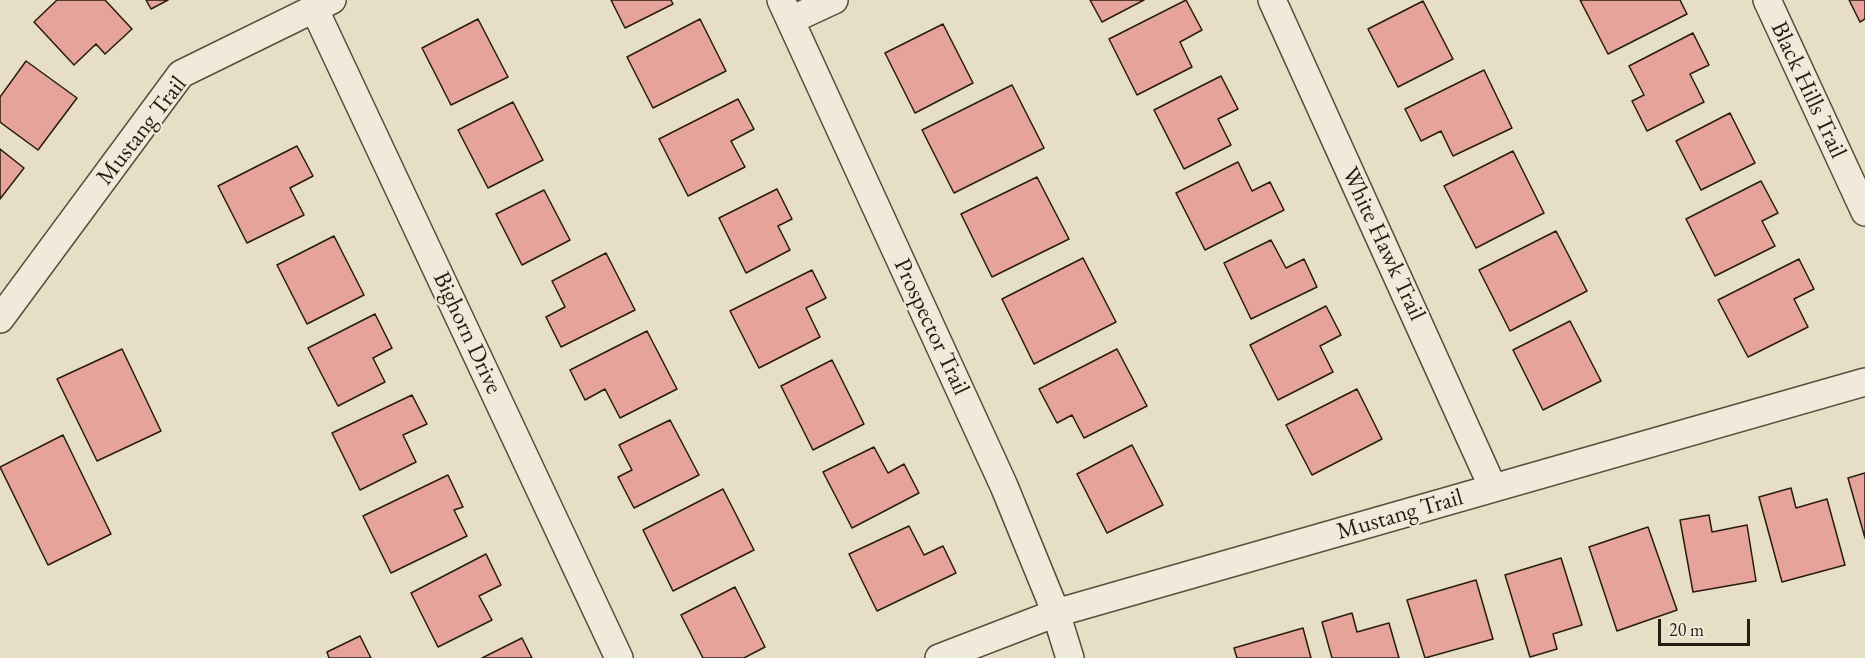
<!DOCTYPE html>
<style>
body{margin:0}
#map{position:relative;width:1865px;height:658px;overflow:hidden;background:#e6dfc5;font-family:"EB Garamond",serif}
canvas{display:block}
.scale{position:absolute;left:1658px;top:619px;width:92px;height:27px;box-sizing:border-box;border:3px solid #271c0f;border-top:0;padding-left:8px;font-size:18px;line-height:21px;white-space:nowrap;color:#271c0f;-webkit-text-stroke:4px #efead9;paint-order:stroke}
</style>
<div id="map">
<canvas width="1865" height="658"></canvas>
<div class="scale">20 m</div>
</div>
<script>
const ctx = document.querySelector('canvas').getContext('2d');
ctx.lineJoin = 'round';
function fill(path, color) { ctx.fillStyle = color; ctx.fill(path, 'evenodd'); }
const shape = rows => new Path2D(rows.map(r => 'M' + r).join(''));
function stroke(path, color, width, dash) { ctx.strokeStyle = color; ctx.lineWidth = width; ctx.lineCap = dash ? 'butt' : 'round'; ctx.setLineDash(dash || []); ctx.stroke(path); }
function drawText(font, color, halo, rows, align = 'center') {
  ctx.font = font + ' "EB Garamond",serif'; ctx.lineWidth = 4.5; ctx.setLineDash([]); ctx.textBaseline = 'middle'; ctx.strokeStyle = halo; ctx.fillStyle = color; for (const [text, x, y, turn = 0] of rows) {
    ctx.save(); ctx.translate(x, y); ctx.rotate((+turn || 0) * Math.PI / 180); ctx.textAlign = isNaN(turn) ? turn : align; if (halo) ctx.strokeText(text, 0, 0); ctx.fillText(text, 0, 0); ctx.restore();
  }
}
const building = shape([
 [57,0,105,0,132,29,105,54,96,44,74,65,34,22,57,0],
 [146,0,168,0,151,9,146,0],
 [611,0,671,0,673,4,625,28,611,0],
 [1090,0,1144,0,1102,22,1090,0],
 [1186,0,1202,30,1180,42,1192,67,1137,95,1109,39,1186,0],
 [1580,0,1680,0,1687,14,1608,54,1580,0],
 [1849,0,1865,0,1865,19,1860,22,1849,0],
 [1423,1,1453,59,1398,87,1368,29,1423,1],
 [478,19,508,77,451,105,422,48,478,19],
 [700,19,726,71,653,108,627,57,700,19],
 [943,24,973,83,915,113,885,53,943,24],
 [1693,33,1709,65,1690,74,1704,102,1647,131,1632,101,1644,95,1629,66,1693,33],
 [26,61,77,98,38,150,0,122,0,97,26,61],
 [1484,70,1512,128,1453,156,1441,131,1421,141,1405,109,1484,70],
 [1221,76,1238,109,1218,119,1231,145,1184,169,1154,110,1221,76],
 [1012,85,1044,148,954,193,922,130,1012,85],
 [738,99,754,129,731,141,745,167,688,196,659,139,738,99],
 [513,102,543,160,488,188,458,130,513,102],
 [1730,113,1755,163,1701,190,1676,141,1730,113],
 [297,146,313,176,290,188,304,215,247,243,218,186,297,146],
 [0,149,24,168,0,199,0,149],
 [1513,151,1544,213,1476,248,1444,186,1513,151],
 [1238,162,1252,191,1270,182,1284,210,1205,250,1176,193,1238,162],
 [1037,177,1069,239,992,277,961,214,1037,177],
 [1761,181,1778,213,1762,221,1775,246,1715,276,1686,219,1761,181],
 [777,189,792,219,778,226,790,250,746,273,719,218,777,189],
 [544,190,570,240,522,265,496,214,544,190],
 [1556,231,1587,291,1510,331,1479,270,1556,231],
 [334,236,364,295,307,324,277,265,334,236],
 [1271,240,1286,268,1304,259,1317,287,1251,319,1224,263,1271,240],
 [606,253,635,310,561,347,546,317,565,307,552,281,606,253],
 [1083,258,1116,322,1034,364,1002,299,1083,258],
 [1799,259,1814,289,1794,299,1808,327,1748,357,1718,300,1799,259],
 [812,270,826,298,806,308,820,337,759,368,730,311,812,270],
 [1326,306,1341,335,1320,346,1333,372,1278,400,1250,345,1326,306],
 [375,314,392,348,373,358,385,382,338,406,308,348,375,314],
 [1570,321,1601,381,1543,410,1513,350,1570,321],
 [647,331,677,389,620,418,605,389,585,400,570,370,647,331],
 [122,349,161,431,97,461,57,379,122,349],
 [1117,349,1147,406,1084,438,1072,415,1057,423,1039,389,1117,349],
 [832,360,864,424,813,450,781,386,832,360],
 [1357,389,1382,439,1312,475,1286,425,1357,389],
 [412,395,427,424,403,435,416,462,360,490,332,433,412,395],
 [670,420,699,475,634,508,618,477,632,470,619,445,670,420],
 [63,435,111,534,48,565,0,467,63,435],
 [1132,445,1163,505,1107,533,1077,474,1132,445],
 [874,447,888,473,904,464,919,493,852,528,823,472,874,447],
 [1865,473,1865,538,1848,478,1865,473],
 [448,475,463,507,454,510,467,536,391,573,363,516,448,475],
 [1791,488,1796,508,1827,499,1845,565,1782,582,1759,497,1791,488],
 [723,489,754,550,673,591,643,530,723,489],
 [1709,515,1712,532,1747,525,1756,581,1693,592,1680,520,1709,515],
 [909,526,924,555,943,546,956,573,877,611,849,554,909,526],
 [1648,527,1677,610,1617,631,1589,547,1648,527],
 [486,554,501,585,479,596,492,620,438,647,411,593,486,554],
 [1561,558,1582,625,1553,634,1557,649,1530,657,1505,575,1561,558],
 [1476,580,1493,639,1425,658,1407,600,1476,580],
 [735,587,765,647,744,658,703,658,681,615,735,587],
 [1352,613,1357,632,1389,623,1399,658,1332,658,1322,622,1352,613],
 [1303,628,1311,658,1237,658,1234,648,1303,628],
 [360,636,371,658,329,658,327,652,360,636],
 [522,638,532,658,482,658,522,638]
]);
fill(building, '#e5a39a');
stroke(building, '#271c0f', 1.5);
const minor = shape([
 [781,0,1004,486,1056,613,1070,658],
 [1272,0,1493,488],
 [1767,0,1865,212],
 [314,8,619,658],
 [791,20,834,0],
 [0,319,181,74,332,0],
 [939,658,1056,613,1865,382]
]);
stroke(minor, '#574d3c', 30);
stroke(minor, '#efead9', 27);
drawText('24px', '#271c0f', '#efead9', [
 ["Black Hills Trail",1808,90,65],
 ["Mustang Trail",142,131,-52],
 ["White Hawk Trail",1383,244,65],
 ["Prospector Trail",931,327,65],
 ["Bighorn Drive",467,333,65],
 ["Mustang Trail",1400,515,-16]
]);
</script>
